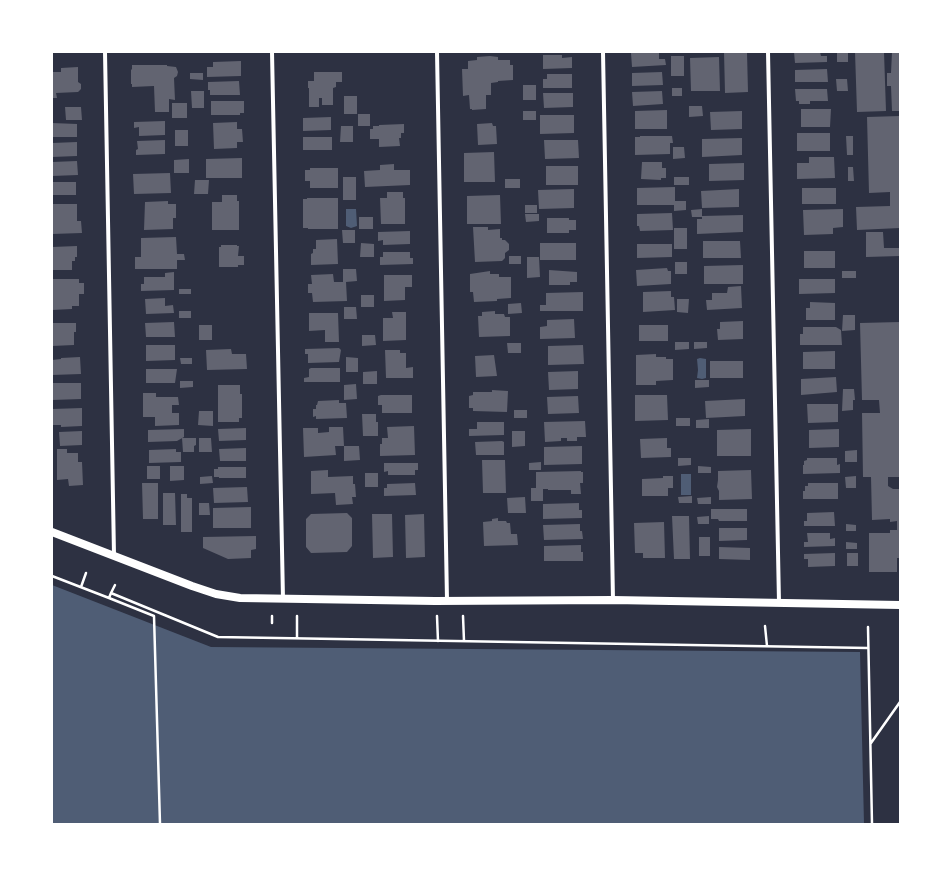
<!DOCTYPE html>
<style>
body{margin:0}
#map{position:relative;width:952px;height:876px;overflow:hidden;background:#2d3142;font-family:Barlow,sans-serif}
canvas{display:block}
.frame{position:absolute;inset:0;border:53px solid #fff;pointer-events:none}
</style>
<div id="map">
<canvas width="952" height="876"></canvas>
<div class="frame"></div>
</div>
<script>
const ctx = document.querySelector('canvas').getContext('2d');
ctx.lineJoin = 'round';
function fill(path, color) { ctx.fillStyle = color; ctx.fill(path, 'evenodd'); }
const shape = rows => new Path2D(rows.map(r => 'M' + r).join(''));
function stroke(path, color, width, dash) { ctx.strokeStyle = color; ctx.lineWidth = width; ctx.lineCap = dash ? 'butt' : 'round'; ctx.setLineDash(dash || []); ctx.stroke(path); }
fill(shape([
 [346,209,356,209,357,226,351,228,346,226],
 [700,358,706,359,706,378,702,379,697,378,698,370,697,359],
 [681,474,691,474,691,495,681,495],
 [52,585,211,647,860,652,864,824,52,824]
]), '#4f5d75');
fill(shape([
 [659,52,659,59,665,59,666,65,632,67,631,53],
 [724,52,747,52,748,92,725,93],
 [794,52,820,52,821,56,827,56,827,62,795,63],
 [837,52,848,52,848,62,837,62],
 [855,52,884,52,886,111,857,112],
 [892,52,900,52,900,111,892,111,891,86,887,86,887,73,891,73],
 [543,55,562,55,562,58,572,57,572,68,543,69],
 [490,56,498,57,498,60,510,60,510,65,513,65,513,80,498,81,498,82,491,83,491,95,486,95,486,109,472,110,472,109,470,109,469,95,463,96,462,69,468,69,468,61,477,60,477,57],
 [671,56,684,56,684,76,671,76],
 [719,57,720,91,691,91,690,58],
 [241,61,241,76,207,77,207,67,213,67,213,62],
 [132,65,167,65,167,66,176,67,178,72,177,76,174,78,175,100,169,99,169,112,155,112,154,86,132,87,132,84,131,84,131,70,132,69],
 [78,67,78,82,81,84,81,89,78,92,56,93,57,98,52,98,52,72,61,72,61,68],
 [827,69,828,82,795,82,795,70],
 [314,72,342,72,342,82,336,82,336,87,333,88,333,105,322,105,322,98,319,98,319,107,309,107,309,88,308,88,308,81,314,81],
 [662,72,663,85,632,86,632,73],
 [190,73,203,73,203,80,190,79],
 [547,74,572,74,572,88,543,88,543,79,547,79],
 [836,79,847,79,848,91,837,91],
 [239,81,240,95,210,95,210,90,208,90,208,82],
 [523,85,536,85,536,100,523,100],
 [672,88,682,88,682,96,672,96],
 [795,89,827,89,828,101,810,101,810,104,799,104,799,101,796,101],
 [191,91,204,91,204,108,192,108],
 [662,91,663,104,633,106,632,92],
 [543,93,573,93,573,107,544,108],
 [344,96,357,96,357,114,344,114],
 [211,101,244,101,244,113,240,113,240,115,211,115],
 [172,103,187,103,187,118,172,118],
 [689,106,702,106,703,116,689,117],
 [65,107,81,107,82,120,66,120],
 [801,109,831,109,830,127,801,127],
 [667,110,667,129,635,129,635,111],
 [523,111,536,111,536,120,523,120],
 [742,111,742,129,711,130,710,112],
 [358,114,370,114,370,126,358,126],
 [540,115,574,115,574,133,540,134],
 [900,116,900,228,857,230,856,207,890,206,890,192,869,193,867,117],
 [331,117,331,130,303,131,303,118],
 [165,121,165,135,139,136,139,127,134,128,134,122],
 [237,122,237,129,242,129,243,142,237,142,237,148,214,149,213,123],
 [52,123,77,124,77,137,52,137],
 [492,123,493,126,496,126,497,144,478,145,477,124],
 [404,124,404,133,401,133,401,138,399,138,400,146,379,147,379,139,370,139,370,129,373,129,373,126,379,126,379,125],
 [341,126,353,126,353,142,340,142],
 [175,130,188,130,188,146,175,146],
 [797,133,830,133,830,151,797,151],
 [640,136,672,136,673,143,670,143,670,154,635,155,635,137,640,137],
 [846,136,853,136,853,155,847,155],
 [303,137,332,137,332,150,303,150],
 [742,138,742,155,702,157,702,139],
 [165,140,165,154,136,155,136,150,138,149,137,141],
 [544,140,578,140,579,158,545,159],
 [77,142,77,156,52,157,52,143],
 [673,147,684,147,685,158,673,159],
 [494,152,495,182,464,182,464,153],
 [809,157,834,157,835,178,797,179,797,163,809,163],
 [242,158,242,178,206,178,206,159],
 [189,159,189,173,174,173,174,160],
 [77,161,78,175,52,176,52,162],
 [642,162,662,162,662,168,666,168,666,178,661,178,661,180,641,179],
 [744,163,744,180,709,181,709,164],
 [394,164,394,170,410,170,410,185,365,187,364,171,380,170,380,165],
 [546,166,578,166,578,185,546,185],
 [848,167,853,167,854,181,848,181],
 [310,168,338,168,338,188,310,188,310,181,305,181,305,170,310,170],
 [170,173,171,193,134,194,133,174],
 [343,177,356,177,356,200,343,200],
 [674,177,689,177,689,185,674,185],
 [505,179,520,179,520,188,505,188],
 [195,180,209,180,208,194,194,194],
 [52,182,76,182,76,195,52,195],
 [675,187,675,201,686,201,686,210,674,211,674,205,637,205,637,188],
 [802,188,836,188,836,204,802,204],
 [574,189,574,208,539,209,538,190],
 [739,189,739,207,702,208,701,191],
 [387,192,403,192,403,198,405,198,405,224,381,224,380,198,387,198],
 [222,195,237,195,237,201,239,201,239,230,212,230,212,202,222,202],
 [500,195,501,224,467,224,467,196],
 [307,198,338,198,338,229,308,229,308,228,303,228,303,199,307,199],
 [168,201,168,204,176,204,176,218,173,218,173,229,144,230,145,202],
 [52,204,77,204,77,221,81,221,82,233,52,234],
 [525,205,537,205,537,213,525,213],
 [702,209,702,216,743,215,743,232,697,234,697,219,702,219,702,217,692,217,691,210],
 [843,209,843,227,833,228,833,234,804,235,803,210],
 [672,213,673,230,640,231,639,226,637,226,637,214],
 [525,214,539,214,539,221,526,222],
 [359,217,373,217,373,229,359,229],
 [547,218,569,218,569,220,576,220,576,230,569,230,569,233,547,233],
 [473,227,488,227,488,230,500,229,500,238,502,238,502,240,505,240,509,244,509,250,505,253,505,258,502,261,475,262],
 [674,228,687,228,687,249,674,249],
 [342,230,355,230,355,243,343,243],
 [410,231,410,244,383,245,383,240,378,241,378,232],
 [866,232,883,232,884,248,900,248,900,256,866,257],
 [176,237,177,254,184,254,185,260,177,260,177,269,135,269,135,257,141,257,141,238],
 [337,239,338,264,311,265,311,254,313,253,313,249,316,249,316,240],
 [703,241,740,241,741,258,703,258],
 [361,243,374,244,374,257,360,257],
 [540,243,576,243,576,260,540,260],
 [637,244,672,244,672,257,637,258],
 [221,245,237,245,237,246,239,246,238,256,244,256,244,265,238,265,238,267,219,267,219,247,221,247],
 [77,246,77,257,75,257,75,261,72,261,72,270,52,270,52,247],
 [804,251,835,251,835,268,804,268],
 [383,252,410,252,410,258,413,258,413,264,380,265,380,257,383,257],
 [509,256,521,256,521,264,509,264],
 [527,257,539,257,540,277,527,278],
 [675,262,687,262,687,274,675,274],
 [743,265,743,284,704,284,704,266],
 [667,268,668,271,671,271,671,284,637,286,636,270],
 [343,269,356,269,357,281,346,282,347,301,313,302,312,293,308,293,308,284,312,284,311,275,333,274,334,282,343,282],
 [549,270,577,272,577,282,570,282,570,285,549,285],
 [490,271,490,274,499,274,499,277,511,277,511,298,497,299,497,301,474,302,473,292,470,292,470,274],
 [842,271,856,271,856,278,842,278],
 [174,272,174,290,141,291,141,284,144,284,144,277,165,277,165,273],
 [384,275,412,275,412,287,405,287,405,300,384,301],
 [52,279,79,279,79,283,84,283,84,294,79,294,79,306,72,306,72,309,52,310],
 [799,279,835,279,835,293,799,294],
 [741,286,742,308,707,310,706,300,712,300,712,293,727,293,728,287],
 [179,289,191,289,191,294,179,294],
 [671,291,671,297,674,297,675,310,643,312,643,292],
 [583,292,583,311,540,311,540,305,546,305,546,293],
 [361,295,374,295,374,307,361,307],
 [165,298,165,306,173,305,174,313,146,314,145,299],
 [677,299,689,299,688,313,677,312],
 [810,302,835,303,835,320,806,320,806,308,810,308],
 [521,303,522,313,508,314,508,304],
 [344,307,356,307,357,319,344,319],
 [179,311,191,311,191,318,179,318],
 [495,311,495,314,504,314,505,317,510,317,510,336,479,337,478,316,482,316,482,312],
 [392,312,406,312,406,340,383,341,383,318,393,318],
 [309,313,338,313,339,342,325,342,325,330,309,331],
 [843,315,855,315,855,330,842,331],
 [574,319,575,338,540,339,540,327,547,326,547,320],
 [743,321,743,339,718,340,717,329,720,329,720,322],
 [174,322,175,337,146,337,145,323],
 [900,322,900,477,888,477,888,486,893,489,900,489,900,558,897,558,897,572,869,572,869,533,890,533,890,530,897,530,897,521,890,522,890,519,872,520,871,477,863,477,862,413,880,413,879,400,862,400,860,323],
 [52,323,76,323,76,332,74,332,74,345,52,346],
 [199,325,212,325,212,340,199,340],
 [639,325,668,325,668,341,639,341],
 [803,327,836,327,841,330,842,345,800,345,800,334,803,334],
 [362,335,375,335,376,345,362,346],
 [675,342,689,342,689,349,675,350],
 [694,342,707,342,707,348,694,349],
 [507,343,521,343,521,353,508,353],
 [146,345,175,345,175,360,146,361],
 [583,345,584,364,548,365,548,346],
 [339,348,341,350,339,362,308,363,308,354,305,354,305,349],
 [231,349,232,354,246,354,247,369,207,370,206,350],
 [385,350,400,350,400,353,406,353,406,368,413,367,413,378,386,378],
 [835,351,835,369,803,369,803,352],
 [656,354,656,357,666,357,666,359,673,359,673,380,656,381,656,385,636,385,636,355],
 [494,355,497,376,476,377,475,356],
 [80,357,81,374,52,375,52,360,61,359,61,358],
 [346,357,358,358,358,372,346,372],
 [180,358,192,358,192,364,181,364],
 [710,361,743,361,743,378,710,378],
 [311,368,340,368,340,382,304,382,304,378,309,377,309,369],
 [146,369,177,369,175,383,146,383],
 [377,371,377,384,363,384,363,372],
 [578,371,578,389,549,390,548,372],
 [836,377,837,392,801,395,801,379],
 [695,380,709,380,709,387,695,388],
 [180,381,193,381,193,387,180,388],
 [52,383,81,383,81,399,52,400],
 [356,384,357,399,344,400,344,385],
 [218,385,240,385,240,394,242,394,242,418,239,418,239,422,218,422],
 [843,389,854,389,855,400,853,400,853,410,842,411],
 [492,390,508,391,507,412,473,411,473,408,469,408,469,396,473,395,473,392,492,392],
 [143,393,156,393,156,397,178,397,179,405,172,405,172,413,179,413,179,425,155,426,155,417,143,417],
 [381,395,412,395,412,413,382,413,382,405,378,405,378,396],
 [635,395,667,395,668,420,635,421],
 [578,396,579,413,548,414,547,397],
 [745,399,745,416,706,418,705,401],
 [339,400,339,403,346,403,347,418,316,419,316,416,313,417,313,409,316,409,316,405,317,405,318,401],
 [807,404,838,404,838,422,808,423],
 [82,408,82,426,61,427,61,425,52,425,52,409],
 [514,410,527,410,527,418,514,418],
 [199,411,213,411,213,426,198,425],
 [362,414,376,414,376,422,378,422,378,436,363,436],
 [676,418,690,418,690,426,676,426],
 [709,419,709,428,696,428,696,420],
 [585,421,586,437,577,437,577,441,567,441,567,438,561,438,561,441,545,442,544,422],
 [477,422,504,422,504,435,469,436,469,429,477,429],
 [414,426,415,455,380,456,380,444,382,444,382,438,388,438,387,427],
 [329,427,343,427,344,446,335,446,336,455,304,457,303,428,318,428,318,433,329,432],
 [246,428,246,440,219,441,218,429],
 [184,429,184,437,177,441,148,442,148,430],
 [751,429,751,456,717,456,717,430],
 [839,429,839,447,809,448,809,430],
 [82,431,82,445,60,446,59,432],
 [512,431,525,431,525,446,512,447],
 [182,438,196,438,196,445,194,446,194,452,183,452],
 [199,438,211,438,212,452,199,452],
 [667,438,667,448,671,448,671,457,641,458,640,439],
 [502,441,504,442,504,455,476,455,475,442],
 [344,446,359,446,360,460,344,461],
 [582,446,582,464,544,465,544,447],
 [246,448,246,461,220,461,219,449],
 [57,449,67,449,67,453,78,453,78,462,82,462,83,485,69,486,68,479,57,480],
 [176,449,176,452,181,452,181,462,149,463,149,450],
 [857,450,857,462,845,462,845,451],
 [678,458,691,458,691,465,678,466],
 [807,458,837,458,837,465,840,464,840,473,803,474,803,465,804,465,804,461,807,460],
 [482,460,505,460,506,493,483,493],
 [541,462,541,470,529,470,529,463],
 [384,463,418,463,418,470,415,470,415,475,388,475,388,471,384,472],
 [147,466,160,466,160,479,147,479],
 [170,466,184,466,184,480,170,481],
 [698,466,711,467,711,473,698,473],
 [218,467,246,467,246,478,219,478,219,477,214,477,214,469,218,469],
 [328,470,328,477,353,476,353,484,355,484,356,497,352,497,353,504,336,505,335,493,311,494,311,471],
 [751,470,752,499,719,500,719,491,717,487,718,480,718,471],
 [581,471,581,472,583,472,583,483,580,483,581,494,571,494,571,490,548,490,548,489,543,489,543,501,531,501,531,488,536,488,536,472],
 [365,473,378,473,378,487,365,487],
 [212,476,213,483,200,484,200,477],
 [663,476,673,476,673,488,668,488,668,496,642,496,642,479,663,478],
 [856,476,856,488,846,488,845,477],
 [142,483,158,483,158,519,143,519],
 [415,483,416,495,384,496,384,488,387,488,387,484],
 [808,483,838,483,838,499,803,499,803,491,805,491,805,486,808,486],
 [247,487,248,502,214,503,213,488],
 [163,493,175,493,176,525,163,525],
 [181,494,187,494,187,498,192,498,192,532,181,532],
 [692,496,692,503,679,503,678,497],
 [525,497,526,513,508,513,507,498],
 [711,497,711,504,698,504,697,498],
 [199,503,209,503,210,515,199,515],
 [579,503,579,510,582,510,582,518,543,519,543,504],
 [251,507,251,528,213,528,213,508],
 [711,509,747,509,747,521,719,521,718,519,711,519],
 [834,512,835,526,804,526,804,521,807,521,807,513],
 [347,513,352,518,352,546,347,552,311,553,306,547,306,519,311,514],
 [372,514,392,514,393,557,373,558],
 [424,514,425,557,406,558,405,515],
 [672,516,689,516,690,559,674,559],
 [709,516,709,524,698,524,697,517],
 [498,518,498,521,506,521,507,523,510,523,511,534,517,534,518,545,484,546,483,522,492,521,492,519],
 [664,522,665,558,643,558,643,553,635,553,634,523],
 [580,524,580,531,582,531,583,539,544,540,543,525],
 [846,524,856,525,856,531,846,531],
 [719,528,747,528,747,540,719,541],
 [807,533,830,533,830,539,835,538,835,546,804,547,804,542,808,542],
 [256,536,256,549,251,550,251,558,228,559,203,548,203,537],
 [699,537,710,537,710,556,699,556],
 [846,542,857,543,857,549,846,549],
 [581,545,581,552,583,552,583,561,544,561,544,546],
 [719,547,750,548,750,560,719,559],
 [835,553,835,566,808,567,808,559,804,559,804,554],
 [847,553,858,553,858,566,847,566]
]), '#626471');
stroke(shape([
 [52,576,109,598,111,593,218,637,868,648],
 [81,587,86,573],
 [111,593,115,585],
 [109,598,154,616,160,824],
 [272,616,272,623],
 [297,616,297,638],
 [437,616,438,641],
 [463,616,464,641],
 [765,626,767,646],
 [868,627,872,824],
 [871,743,900,702]
]), '#fff', 2.5);
stroke(shape([
 [105,52,114,555],
 [272,52,283,599],
 [437,52,447,600],
 [603,52,613,600],
 [768,52,779,602]
]), '#fff', 4);
stroke(shape([
 [52,532,192,586,216,594,240,598,435,601,613,600,900,605]
]), '#fff', 8);
</script>
